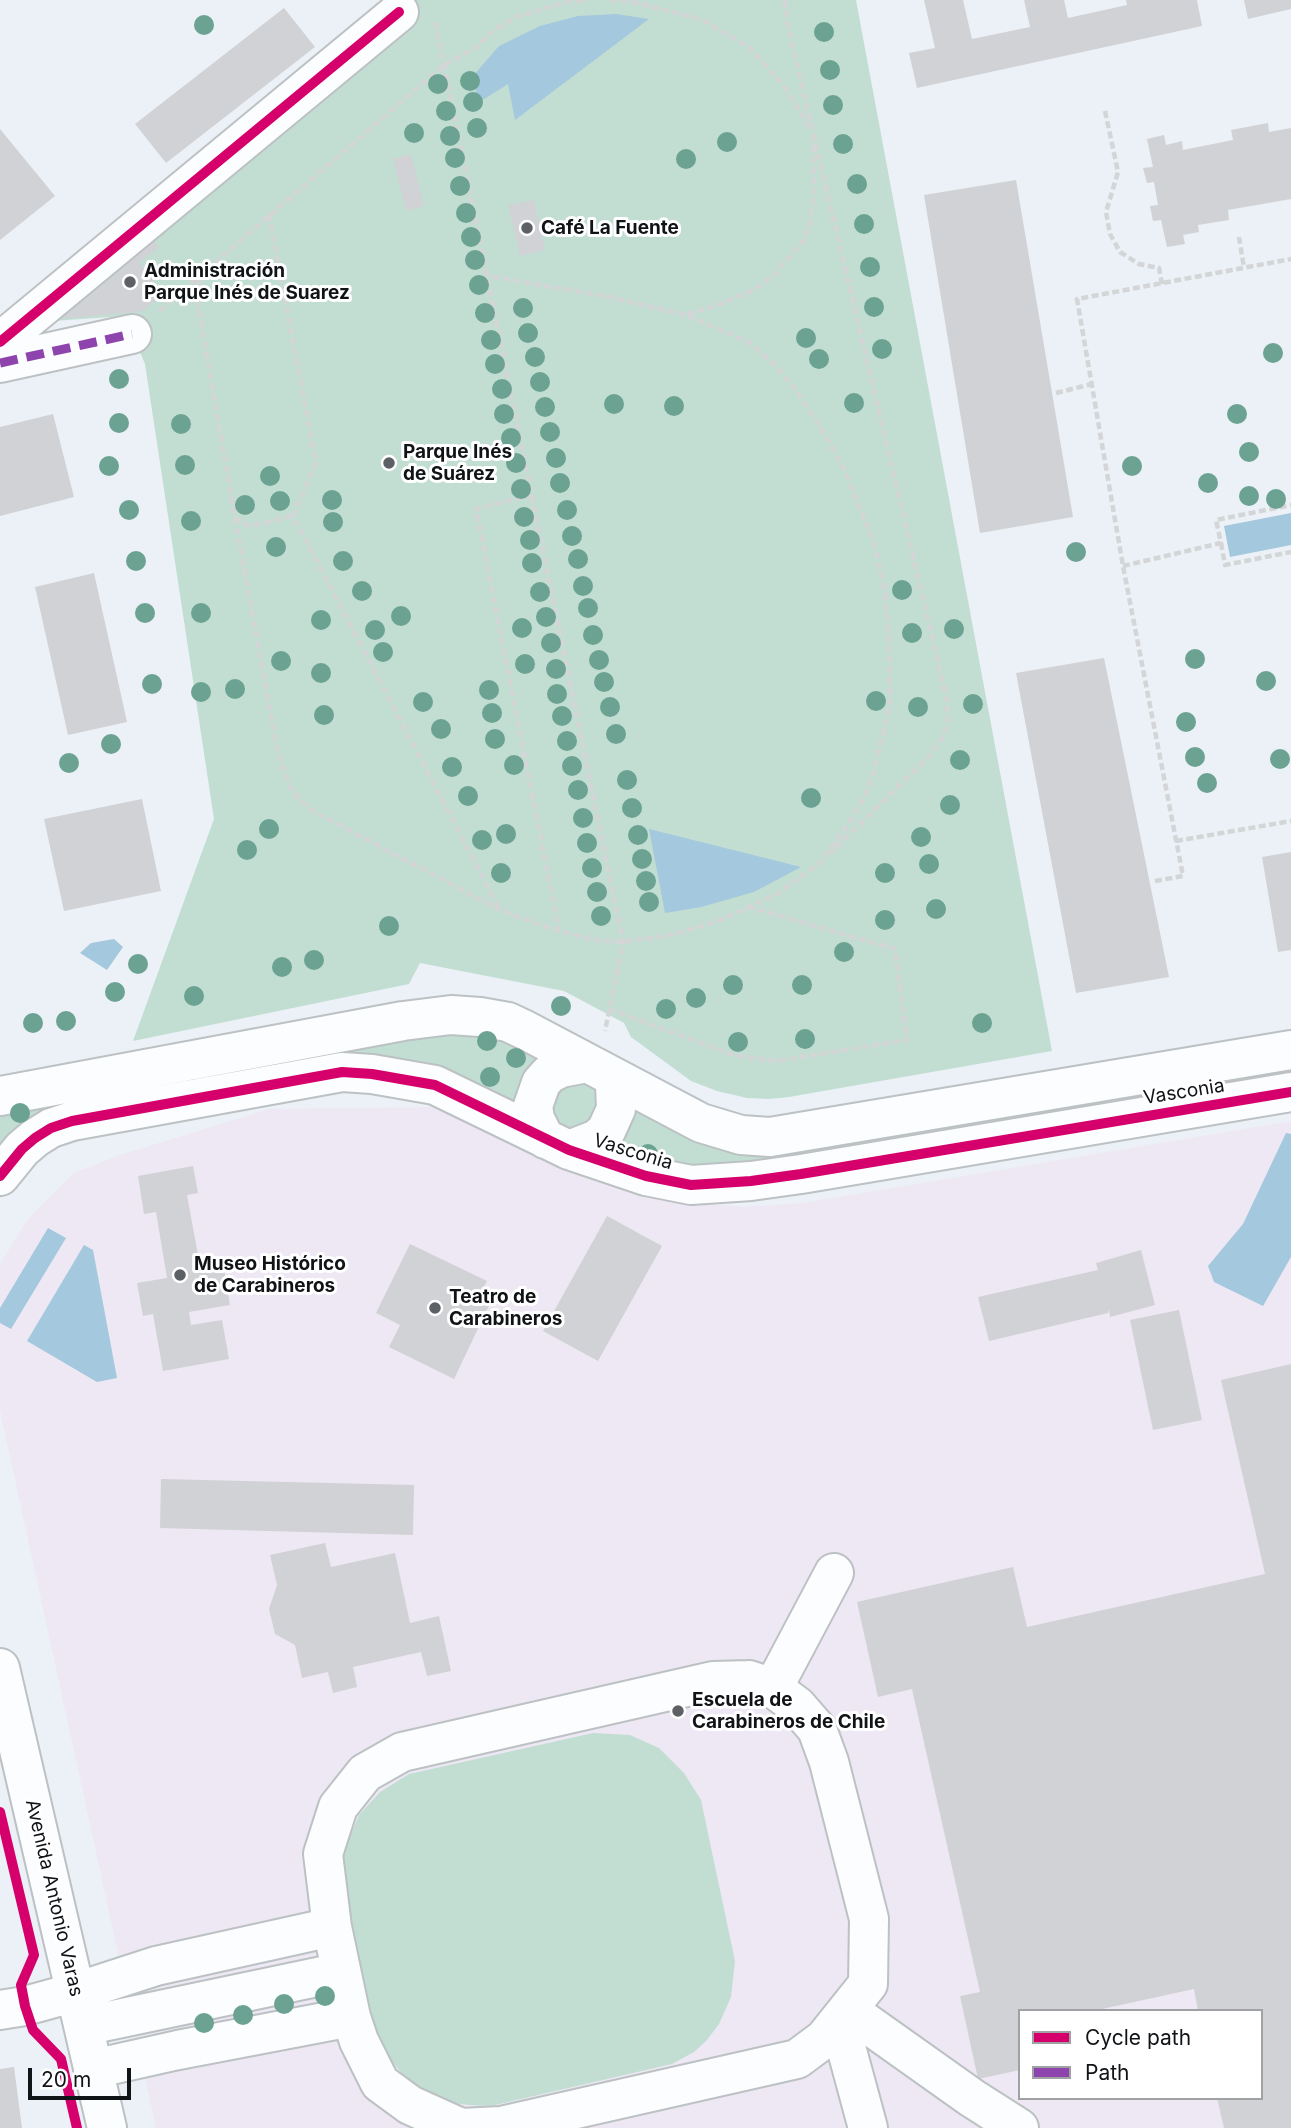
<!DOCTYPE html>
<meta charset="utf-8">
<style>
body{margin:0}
#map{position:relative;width:1291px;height:2128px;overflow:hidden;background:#ebf1f6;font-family:Inter,sans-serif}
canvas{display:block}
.legend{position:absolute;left:1018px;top:2009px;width:245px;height:91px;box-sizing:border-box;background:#fff;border:2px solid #a0a1a2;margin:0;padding:9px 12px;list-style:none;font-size:21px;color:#111417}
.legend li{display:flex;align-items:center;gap:14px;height:35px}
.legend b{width:35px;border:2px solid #a0a1a2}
.scale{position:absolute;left:28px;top:2068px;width:103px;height:32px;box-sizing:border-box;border:4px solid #111417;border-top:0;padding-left:9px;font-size:21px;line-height:24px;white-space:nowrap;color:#111417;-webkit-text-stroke:5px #fff;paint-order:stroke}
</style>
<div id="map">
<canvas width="1291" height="2128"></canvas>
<ul class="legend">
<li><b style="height:9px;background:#d6006c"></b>Cycle path</li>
<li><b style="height:9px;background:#8e44ad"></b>Path</li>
</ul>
<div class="scale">20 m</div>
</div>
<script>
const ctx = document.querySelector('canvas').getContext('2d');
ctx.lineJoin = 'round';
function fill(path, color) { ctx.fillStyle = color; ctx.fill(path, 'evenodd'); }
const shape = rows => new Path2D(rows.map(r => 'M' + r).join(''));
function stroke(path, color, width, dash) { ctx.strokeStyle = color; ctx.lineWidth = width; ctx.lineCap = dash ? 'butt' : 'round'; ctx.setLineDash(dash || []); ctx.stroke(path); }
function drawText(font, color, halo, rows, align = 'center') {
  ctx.font = font + ' Inter,sans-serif'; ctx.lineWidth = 6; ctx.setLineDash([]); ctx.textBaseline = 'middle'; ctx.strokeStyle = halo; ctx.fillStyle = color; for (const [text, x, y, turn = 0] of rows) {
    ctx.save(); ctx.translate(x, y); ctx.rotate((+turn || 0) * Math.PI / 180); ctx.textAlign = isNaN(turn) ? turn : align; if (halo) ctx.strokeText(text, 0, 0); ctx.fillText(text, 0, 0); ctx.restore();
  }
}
fill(shape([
 [431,1107,587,1169,677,1199,740,1207,803,1203,1291,1121,1291,2128,156,2128,0,1411,0,1264,27,1220,74,1173,120,1155,269,1109],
 [1020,2011,1261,2011,1261,2098,1020,2098]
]), '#eee8f4');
fill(shape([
 [395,0,856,0,1052,1051,789,1097,769,1099,747,1098,717,1091,691,1081,631,1037,624,1023,564,991,420,963,409,984,133,1041,214,819,145,364,125,316,38,322],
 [435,1030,491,1033,697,1135,1291,1066,1291,1077,774,1161,679,1167,608,1151,438,1071,0,1146,0,1105],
 [593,1733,630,1735,659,1748,684,1773,701,1800,735,1961,731,1997,719,2024,707,2040,694,2052,672,2064,491,2106,468,2105,447,2102,427,2093,409,2081,389,2059,375,2031,341,1893,343,1854,359,1815,380,1792,409,1774]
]), '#c2ded2');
fill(shape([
 [616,14,649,19,515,120,508,84,478,103,473,76,499,46,540,26,578,16],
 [1291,513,1291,545,1230,557,1224,526],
 [649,829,801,867,754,892,701,907,665,913],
 [114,939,123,947,107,970,80,953,91,943],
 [1286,1133,1291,1134,1291,1257,1263,1306,1214,1282,1208,1266,1243,1224],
 [48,1228,66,1238,11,1329,0,1323,0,1308],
 [84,1245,93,1250,117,1378,97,1382,27,1341]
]), '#a4c8dd');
fill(shape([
 [924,0,963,0,972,39,1030,27,1024,0,1064,0,1068,18,1127,5,1126,0,1197,0,1202,26,917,88,909,53,935,48],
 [1244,0,1291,0,1291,9,1248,19],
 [284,8,315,47,166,163,135,124],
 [1268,123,1269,132,1291,128,1291,199,1228,210,1229,220,1198,225,1199,232,1183,235,1185,244,1167,247,1161,220,1153,221,1150,206,1158,205,1154,182,1147,183,1143,168,1153,167,1147,139,1164,135,1166,145,1182,141,1183,150,1233,140,1231,130],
 [0,129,55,196,0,240],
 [411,154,424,206,406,211,393,159],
 [1016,180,1073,517,980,533,924,195],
 [534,200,545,250,520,256,508,205],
 [149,234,159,247,139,263,164,294,143,311,60,319,122,269,116,261],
 [53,414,74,497,0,516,0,427],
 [94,573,127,722,68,735,35,587],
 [1104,658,1169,977,1076,993,1016,673],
 [142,799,161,891,64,911,44,819],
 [1291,852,1291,950,1278,952,1262,857],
 [193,1166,198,1193,187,1195,200,1266,223,1262,230,1305,189,1312,191,1325,222,1320,229,1359,163,1371,153,1314,143,1316,137,1283,167,1278,156,1212,144,1214,138,1176],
 [607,1216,662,1246,598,1361,543,1331],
 [410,1244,487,1281,484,1287,495,1293,454,1379,389,1347,400,1325,376,1313],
 [1141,1250,1155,1305,1110,1317,1109,1309,1108,1313,989,1341,978,1297,1098,1270,1096,1263],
 [1179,1310,1202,1420,1153,1430,1130,1320],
 [1291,1364,1291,2128,1224,2128,1217,2098,1261,2098,1261,2011,1198,2011,1194,1989,1093,2011,1020,2011,1020,2070,978,2079,960,1996,980,1992,912,1689,878,1697,857,1602,1013,1567,1027,1627,1265,1574,1221,1380],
 [161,1479,414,1485,413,1535,160,1528],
 [325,1543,331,1567,395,1553,410,1623,439,1616,451,1671,427,1676,421,1652,353,1667,357,1687,333,1693,328,1672,302,1678,295,1645,275,1634,269,1609,277,1585,270,1555],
 [14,2067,22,2128,0,2128,0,2069]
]), '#d1d2d5');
const minor = shape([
 [0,342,399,12],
 [0,363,132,334],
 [0,1096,403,1021,451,1015,480,1017,508,1022,525,1030,701,1123,741,1135,770,1137,1291,1050],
 [545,1139,535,1119,533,1106,541,1083,549,1074,561,1068,587,1063],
 [569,1150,597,1139,606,1131,616,1109,615,1085,613,1077],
 [0,1176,22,1149,35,1138,51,1128,72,1121,342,1072,372,1074,435,1085,569,1150,646,1176,691,1185,751,1181,801,1174,1291,1092],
 [749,1680,773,1688,797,1706,817,1729,829,1762,869,1919,868,1984,824,2039,797,2059,501,2126,461,2128,410,2105,380,2083,359,2041,351,2017,332,1927,323,1854,338,1807,365,1773,402,1752,713,1681,749,1680],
 [773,1688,834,1573],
 [0,2010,25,2006,76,1992,156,1966,332,1927],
 [848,2010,972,2098,1019,2128],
 [839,2021,868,2128],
 [84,2026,341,1972],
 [93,2069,178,2050,351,2017]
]);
const major = shape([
 [0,1668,107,2128]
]);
stroke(minor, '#bcc1c4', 42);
stroke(major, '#bcc1c4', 42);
stroke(shape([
 [611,0,633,2,703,20,750,48,783,85,809,126],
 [785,0,787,22,947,700,948,723,942,739,928,757,831,853],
 [435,22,623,942,605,1031],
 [1105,111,1118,172,1106,212,1110,234,1120,252,1139,264,1159,268,1162,284],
 [269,214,316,463,293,516,500,910],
 [1239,237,1244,268],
 [205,270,199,283,197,298,235,518,278,754,290,787,299,799,313,811,500,910,549,928,594,940,623,942,676,934,721,920,777,894,820,863,851,820,866,794,875,767,890,705,889,639,885,593,874,542,843,467,822,430,799,395,778,368,749,342,686,315,605,296,488,276],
 [159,311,443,66,475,48,493,31,516,17,567,2,588,0],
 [687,314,716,306,754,290,774,275,804,240,810,223,814,193,813,141],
 [1056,393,1092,384],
 [532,495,476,509,559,931],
 [235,518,250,526,293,516],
 [1221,543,1225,565,1291,552],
 [1123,566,1221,543,1216,520,1291,505],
 [1176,841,1291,821],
 [1155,881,1183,876,1123,566,1077,299,1291,259],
 [609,1009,733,1055,776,1061,907,1040,895,949,749,907]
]), '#d3d5d6', 4.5, [7, 3.5]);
stroke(minor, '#fcfdfe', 38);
stroke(major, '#fcfdfe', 38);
stroke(shape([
 [0,363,132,334]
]), '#8e44ad', 9, [18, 9]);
stroke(shape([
 [0,342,399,12],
 [0,1176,22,1149,35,1138,51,1128,72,1121,342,1072,372,1074,435,1085,569,1150,646,1176,691,1185,751,1181,801,1174,1291,1092],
 [0,1812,34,1955,21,1985,25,2006,33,2030,61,2059,77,2128]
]), '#d6006c', 10);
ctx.fillStyle = '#6ca292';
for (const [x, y] of [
 [204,25],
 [824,32],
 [830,70],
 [470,81],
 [438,84],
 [473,102],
 [833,105],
 [446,111],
 [477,128],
 [414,133],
 [450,136],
 [727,142],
 [843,144],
 [455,158],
 [686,159],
 [857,184],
 [460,186],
 [466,213],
 [864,224],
 [471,237],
 [475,260],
 [870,267],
 [479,285],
 [874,307],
 [523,308],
 [485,313],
 [528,333],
 [806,338],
 [491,340],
 [882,349],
 [1273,353],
 [535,357],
 [819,359],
 [495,364],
 [119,379],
 [540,382],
 [502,389],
 [854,403],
 [614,404],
 [674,406],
 [545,407],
 [504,414],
 [1237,414],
 [119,423],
 [181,424],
 [550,432],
 [511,438],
 [1249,452],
 [556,458],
 [516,463],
 [185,465],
 [109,466],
 [1132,466],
 [270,476],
 [560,483],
 [1208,483],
 [521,489],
 [1249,496],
 [1276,499],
 [332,500],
 [280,501],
 [245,505],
 [129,510],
 [567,510],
 [524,517],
 [191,521],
 [333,522],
 [572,536],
 [530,540],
 [276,547],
 [1076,552],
 [578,559],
 [136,561],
 [343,561],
 [532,563],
 [583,586],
 [902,590],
 [362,591],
 [540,592],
 [588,608],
 [145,613],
 [201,613],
 [401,616],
 [546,617],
 [321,620],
 [522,628],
 [954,629],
 [375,630],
 [912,633],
 [593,635],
 [551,643],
 [383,652],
 [1195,659],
 [599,660],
 [281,661],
 [525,664],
 [556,669],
 [321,673],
 [1266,681],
 [604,682],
 [152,684],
 [235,689],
 [489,690],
 [201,692],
 [557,694],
 [876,701],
 [423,702],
 [973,704],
 [610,707],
 [918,707],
 [492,713],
 [324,715],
 [562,716],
 [1186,722],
 [441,729],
 [616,734],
 [495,739],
 [567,741],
 [111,744],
 [1195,757],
 [1280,759],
 [960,760],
 [69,763],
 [514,765],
 [572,766],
 [452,767],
 [627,780],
 [1207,783],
 [578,790],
 [468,796],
 [811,798],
 [950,805],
 [632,808],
 [583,818],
 [269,829],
 [506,834],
 [638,835],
 [921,837],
 [482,840],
 [587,843],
 [247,850],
 [642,859],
 [929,864],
 [592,868],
 [501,873],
 [885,873],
 [646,881],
 [597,892],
 [649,902],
 [936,909],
 [601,916],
 [885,920],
 [389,926],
 [844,952],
 [314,960],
 [138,964],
 [282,967],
 [733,985],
 [802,985],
 [115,992],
 [194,996],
 [696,998],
 [561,1006],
 [666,1009],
 [66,1021],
 [33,1023],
 [982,1023],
 [805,1039],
 [487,1041],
 [738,1042],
 [516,1058],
 [490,1077],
 [20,1113],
 [648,1154],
 [325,1996],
 [284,2004],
 [243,2015],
 [204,2023]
]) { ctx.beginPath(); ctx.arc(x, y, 10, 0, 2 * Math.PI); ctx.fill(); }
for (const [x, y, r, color] of [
 [527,228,7,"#5d6165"],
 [130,282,7,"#5d6165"],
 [389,463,7,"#5d6165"],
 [180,1275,7,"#5d6165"],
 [435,1308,7,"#5d6165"],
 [678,1711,7,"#5d6165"]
]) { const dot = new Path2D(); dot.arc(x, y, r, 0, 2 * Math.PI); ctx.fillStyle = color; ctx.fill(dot); stroke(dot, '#fff', 2.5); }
drawText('bold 19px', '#111417', '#fff', [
 ["Café La Fuente",541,228],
 ["Administración",144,271],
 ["Parque Inés de Suarez",144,293],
 ["Parque Inés",403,452],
 ["de Suárez",403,474],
 ["Museo Histórico",194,1264],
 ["de Carabineros",194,1286],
 ["Teatro de",449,1297],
 ["Carabineros",449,1319],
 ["Escuela de",692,1700],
 ["Carabineros de Chile",692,1722]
], 'left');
drawText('19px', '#111417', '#fff', [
 ["Vasconia",1184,1092,-9],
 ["Vasconia",633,1152,17],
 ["Avenida Antonio Varas",54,1898,77]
]);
</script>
